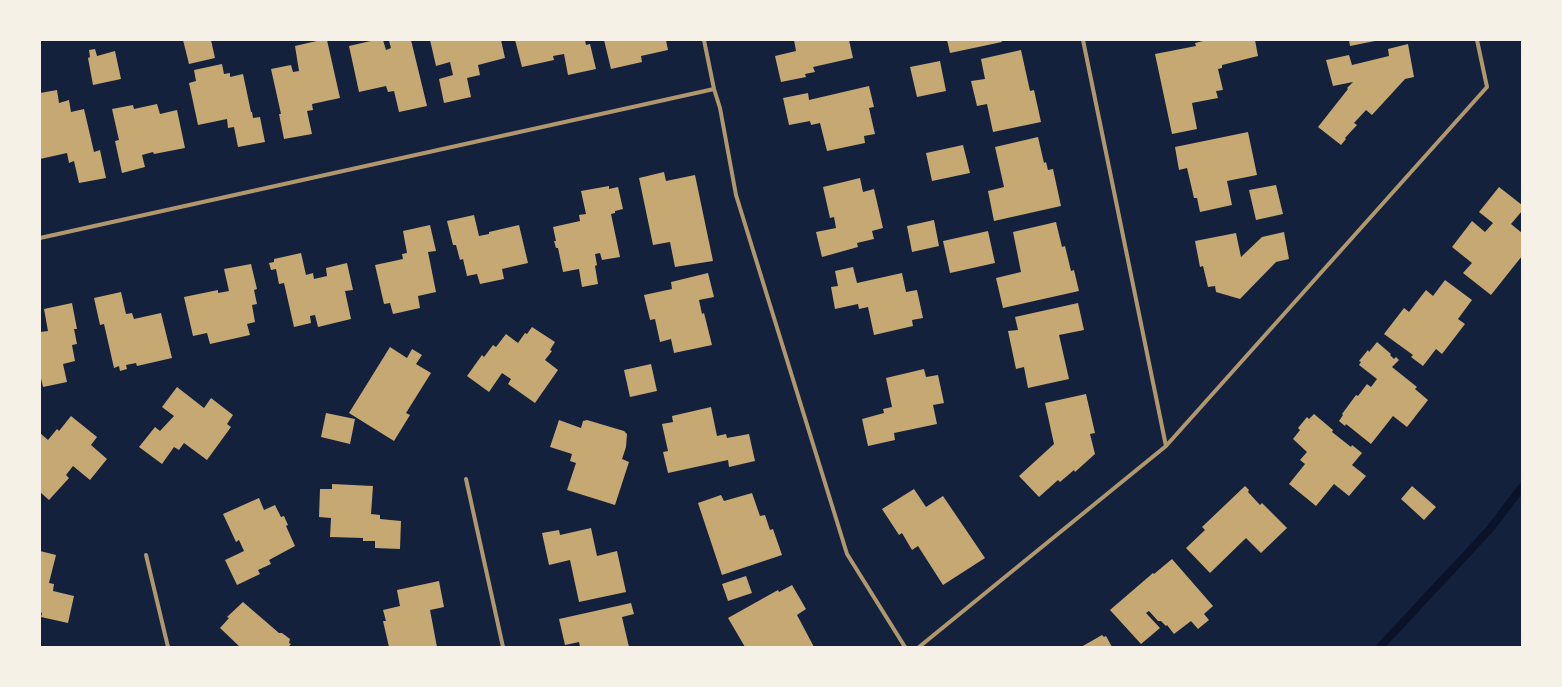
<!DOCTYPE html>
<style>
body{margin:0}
#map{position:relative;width:1562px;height:687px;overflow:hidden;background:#14213d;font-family:Barlow,sans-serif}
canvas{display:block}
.frame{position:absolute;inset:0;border:41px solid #f6f1e7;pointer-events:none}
</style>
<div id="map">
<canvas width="1562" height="687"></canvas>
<div class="frame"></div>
</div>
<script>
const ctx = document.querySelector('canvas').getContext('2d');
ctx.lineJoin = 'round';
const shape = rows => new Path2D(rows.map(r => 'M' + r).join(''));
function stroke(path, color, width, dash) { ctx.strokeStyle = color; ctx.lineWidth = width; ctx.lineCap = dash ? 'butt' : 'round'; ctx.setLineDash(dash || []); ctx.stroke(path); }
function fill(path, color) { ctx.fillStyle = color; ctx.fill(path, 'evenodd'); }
stroke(shape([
 [1380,647,1490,529,1522,487]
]), '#0b132b', 8);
fill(shape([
 [183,40,211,40,215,58,189,64],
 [321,40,327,40,340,98,312,104,313,110,307,111,312,134,284,139,279,114,281,114,271,69,291,65,293,72,299,71,295,46],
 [375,40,383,40,386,50,391,48,389,41,411,40,427,106,399,112,394,91,388,92,386,86,359,92,349,46],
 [430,40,501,40,505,58,478,65,480,75,467,78,471,97,444,103,439,79,453,75,450,62,436,66],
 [515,40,585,40,586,45,590,44,596,69,568,75,564,54,553,56,554,60,522,67],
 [604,40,666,40,668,50,641,56,642,62,611,69],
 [794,40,849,40,853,58,813,67,815,72,805,74,806,77,781,82,775,56,796,51],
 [947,40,1001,40,1002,42,950,53],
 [1207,40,1255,40,1258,56,1222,65,1222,68,1218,69,1223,90,1216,91,1218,98,1192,103,1197,129,1172,134,1155,54,1196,46,1195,43],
 [1349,40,1375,40,1375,41,1350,46],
 [1408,44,1414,77,1405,79,1372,115,1366,110,1354,123,1357,125,1345,138,1346,139,1341,145,1318,127,1348,89,1347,88,1353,82,1333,86,1326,60,1349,55,1352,65,1389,56,1388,49],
 [95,49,97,56,115,51,121,79,93,85,88,58,90,57,89,50],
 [1021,50,1030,91,1034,90,1041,122,993,132,987,104,977,106,971,81,985,79,981,59],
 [940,61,946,91,917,97,910,67],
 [222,64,224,74,230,73,230,77,243,74,251,112,252,112,253,118,260,117,265,142,238,147,234,127,228,128,227,119,198,125,189,83,196,81,194,70],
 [869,86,874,107,869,108,875,134,864,136,865,143,827,151,820,123,811,125,810,121,789,125,783,98,808,93,809,100],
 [57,90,59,103,69,100,71,112,84,109,94,152,100,150,106,178,79,183,74,161,69,163,67,153,40,159,40,93],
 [157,104,160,114,177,110,185,148,154,154,153,152,142,155,145,167,122,173,115,141,119,140,112,109,133,105,134,109],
 [1248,132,1257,175,1227,181,1232,205,1200,212,1197,198,1194,198,1187,168,1179,170,1175,147],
 [1038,137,1044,163,1046,162,1048,170,1053,169,1061,206,994,221,988,191,1004,187,995,147],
 [963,145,970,173,932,181,926,153],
 [664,172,666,181,695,175,713,261,675,267,670,242,653,245,639,178],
 [860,178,863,192,874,189,883,228,872,231,874,239,857,243,858,247,822,257,816,232,836,228,834,217,830,218,823,187],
 [1276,185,1283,214,1256,220,1249,190],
 [609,186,609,189,618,187,623,209,615,211,615,213,611,214,620,257,602,260,600,253,595,254,597,265,595,266,598,284,582,287,579,269,563,272,558,248,556,248,554,241,556,241,553,227,580,221,579,215,586,214,581,191],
 [1499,187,1522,205,1522,211,1511,224,1522,233,1522,256,1491,295,1463,273,1472,263,1452,247,1472,221,1485,232,1493,223,1479,212],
 [474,215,479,236,489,234,489,232,519,225,528,263,502,269,504,279,480,284,477,274,467,276,463,259,460,260,456,245,453,245,447,221],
 [934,220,939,246,912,252,907,226],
 [1056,222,1062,247,1065,246,1071,271,1074,270,1079,291,1003,308,996,278,1021,272,1013,232],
 [430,225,436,251,428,252,436,292,418,296,420,308,393,314,390,303,384,304,375,265,403,259,402,254,407,253,403,231],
 [988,231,995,263,950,273,943,241],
 [1284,232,1289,259,1276,262,1240,299,1216,292,1215,286,1208,287,1203,266,1200,267,1195,241,1236,233,1241,257,1262,237],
 [301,253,306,275,313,273,314,279,327,276,326,268,347,263,353,290,345,291,351,319,318,327,315,315,310,316,311,323,294,327,284,283,279,284,276,269,271,270,269,263,274,262,274,259],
 [251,264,257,289,254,290,257,304,252,305,255,322,247,324,250,335,210,344,207,333,193,336,184,297,218,290,218,293,229,291,224,269],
 [853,267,857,283,902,273,906,292,917,290,923,318,912,320,913,326,874,335,868,307,859,309,858,304,835,309,831,287,838,286,835,271],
 [708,273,714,297,699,300,702,314,704,313,712,345,674,353,671,339,660,342,655,319,650,320,644,295,672,289,671,282],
 [1445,280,1472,300,1458,319,1465,324,1442,354,1436,349,1423,366,1411,357,1413,355,1384,334,1404,308,1409,312,1426,290,1433,296],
 [121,292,126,314,132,313,134,319,161,313,172,358,137,366,136,363,126,365,127,369,120,371,119,366,114,368,104,324,100,325,94,298],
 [72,303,77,329,74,329,77,344,72,345,75,361,63,364,67,382,43,387,40,374,40,332,48,331,44,309],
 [1078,303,1084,330,1059,335,1069,379,1028,388,1024,367,1016,369,1008,331,1018,330,1015,317],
 [532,327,555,342,550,350,552,351,545,360,558,370,535,403,508,384,511,379,502,373,489,392,467,376,482,355,484,357,493,345,496,347,506,334,518,343,525,333,527,334],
 [1377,342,1391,354,1390,355,1394,359,1396,357,1399,360,1392,367,1417,387,1415,389,1428,400,1407,427,1393,416,1371,444,1346,424,1345,426,1339,421,1343,415,1342,414,1356,395,1358,396,1367,384,1371,387,1377,379,1359,365,1361,362,1359,361,1368,350,1369,352],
 [390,347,407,358,412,349,422,355,416,364,431,373,406,413,410,415,394,441,349,413],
 [651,364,657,391,630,397,624,370],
 [924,369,926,377,938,375,944,403,933,405,937,424,894,433,895,440,868,446,862,419,884,413,883,409,892,407,886,378],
 [177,387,204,408,211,398,233,415,227,424,231,427,207,460,184,443,179,450,174,447,162,464,139,447,155,427,160,431,174,416,162,407],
 [1086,394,1095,433,1090,434,1095,454,1075,472,1074,470,1060,482,1058,480,1039,497,1019,476,1054,444,1045,403],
 [711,407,717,436,726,434,727,438,749,434,755,461,729,467,728,460,668,473,663,452,668,451,662,424,673,422,672,416],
 [326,413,355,419,350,444,321,437],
 [1314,414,1333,430,1332,432,1351,447,1352,445,1362,453,1352,465,1366,476,1349,496,1334,484,1316,506,1289,484,1305,464,1300,460,1307,452,1293,439,1300,430,1298,428,1307,417,1309,419],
 [71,416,97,437,91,445,107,459,90,480,73,466,66,475,69,478,49,500,40,492,40,433,48,440,57,429,59,431],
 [559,420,581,428,583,421,587,420,624,431,627,434,626,447,622,459,629,462,615,505,567,490,576,463,570,461,572,454,550,447],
 [332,484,373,486,371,514,380,515,380,519,401,521,400,549,375,548,375,541,363,541,363,538,330,537,331,518,319,517,320,489,332,489],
 [1245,486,1249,490,1248,492,1260,505,1262,503,1287,528,1261,553,1246,538,1210,573,1186,548,1205,530,1202,527],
 [1412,486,1436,507,1424,520,1401,499],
 [914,489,926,507,943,496,985,558,943,585,918,546,912,550,902,533,899,535,882,509],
 [752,493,760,516,765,515,770,530,773,529,782,555,722,575,698,503,721,495,724,501],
 [259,498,264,510,275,505,281,517,284,516,288,525,286,526,295,546,269,560,271,564,258,570,260,574,237,585,225,560,244,551,239,540,236,542,223,514],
 [591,528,597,556,617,551,626,592,579,602,570,560,549,565,542,533,559,530,560,535],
 [40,551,56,555,49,583,54,584,53,591,74,596,68,623,41,617,42,613,40,612],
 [1172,559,1213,606,1204,614,1209,620,1198,629,1191,621,1174,634,1167,625,1166,626,1161,621,1158,621,1149,611,1146,613,1160,628,1141,644,1110,610,1153,573,1154,574],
 [746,576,752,593,728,601,722,584],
 [439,581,444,607,430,610,437,647,389,647,383,621,386,621,383,610,400,606,397,590],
 [792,585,806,609,797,615,814,647,745,647,728,618,778,590,779,592],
 [243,602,279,633,282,633,290,639,289,643,291,644,288,647,240,647,220,628,229,618,227,617],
 [631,603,634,614,622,617,629,647,580,647,579,642,565,645,559,619],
 [1102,635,1104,637,1106,636,1112,647,1081,647]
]), '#c6a872');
stroke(shape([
 [704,40,714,89,720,108,736,195,847,554,905,647],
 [1083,40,1166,446],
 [40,238,714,89],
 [466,479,503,647],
 [146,555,168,647],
 [919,647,1166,446,1487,87,1477,40]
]), '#b1986c', 4);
</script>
